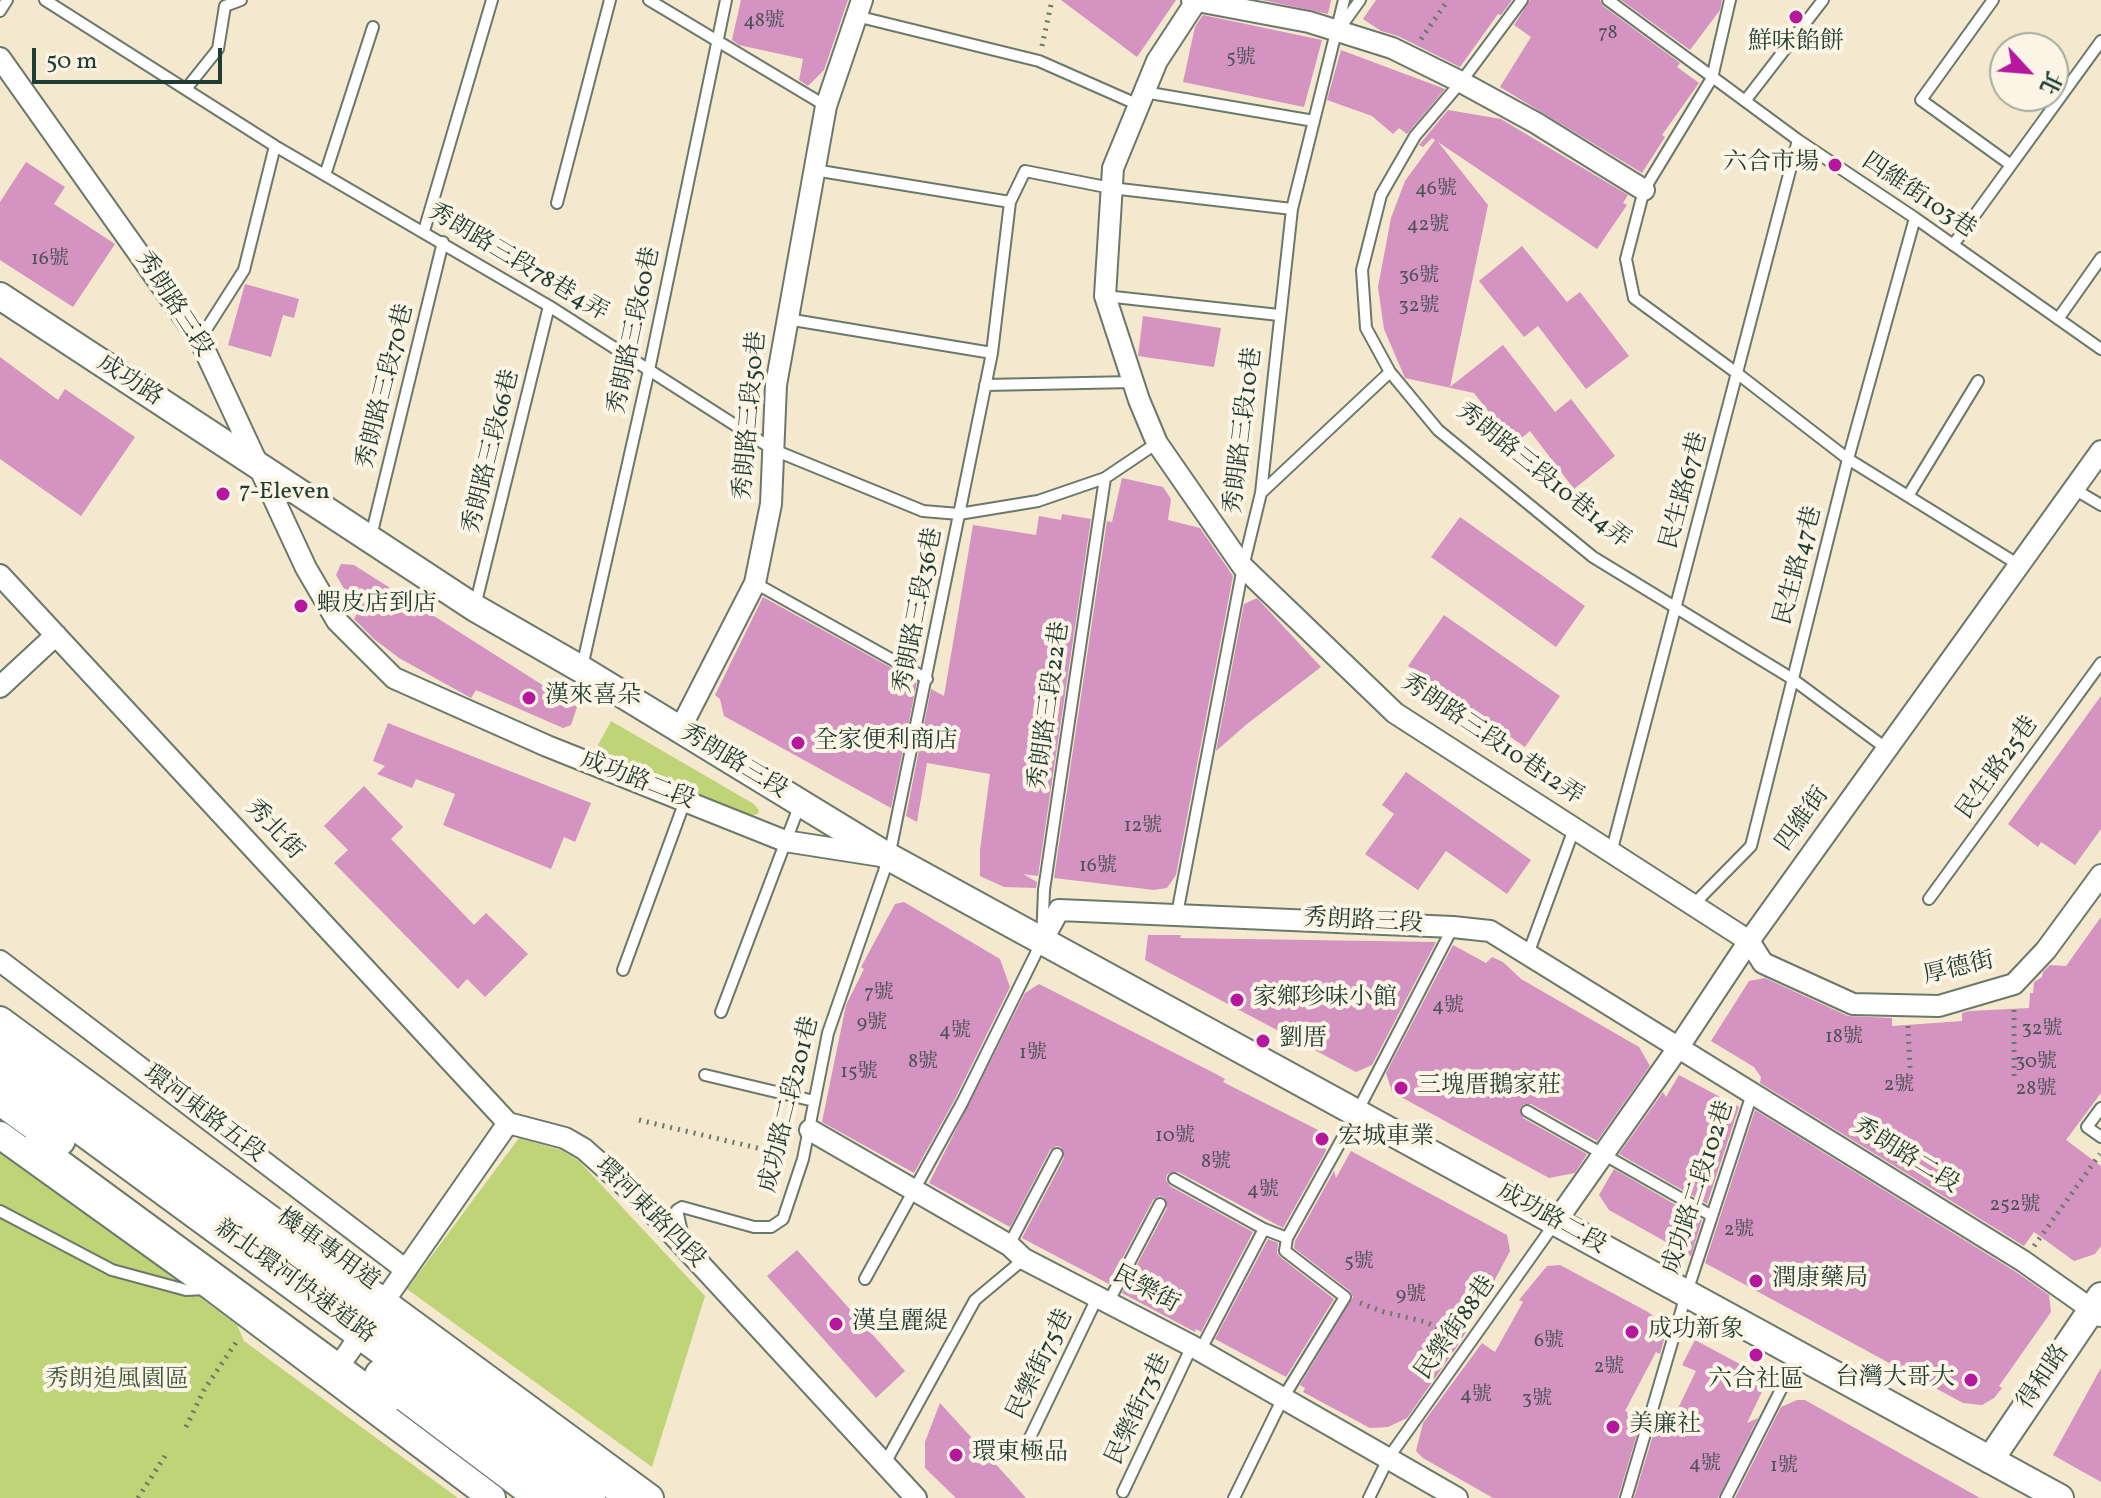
<!DOCTYPE html>
<meta charset="utf-8">
<style>
body{margin:0}
#map{position:relative;width:2101px;height:1498px;overflow:hidden;background:#f4e8cf;font-family:Vollkorn,"Noto Serif TC",serif}
canvas{display:block}
.north{position:absolute;left:1989px;top:32px;width:80px;height:80px;box-sizing:border-box;background:#fcf5e5;border:2px solid #a4ab9e;border-radius:50%;rotate:116deg;font-size:22px;font-weight:700;line-height:32px;text-align:center;color:#1f3d34}
.north::after{content:'';display:block;margin:auto;width:28px;height:36px;background:#b5179e;clip-path:polygon(50% 0,100% 100%,50% 72%,0 100%)}
.scale{position:absolute;left:32px;top:48px;width:190px;height:36px;box-sizing:border-box;border:4px solid #1f3d34;border-top:0;padding-left:10px;font-size:24px;line-height:28px;white-space:nowrap;color:#1f3d34;-webkit-text-stroke:6px #fcf5e5;paint-order:stroke}
</style>
<div id="map">
<canvas width="2101" height="1498"></canvas>
<div class="north">北</div>
<div class="scale">50 m</div>
</div>
<script>
const ctx = document.querySelector('canvas').getContext('2d');
ctx.lineJoin = 'round';
function fill(path, color) { ctx.fillStyle = color; ctx.fill(path, 'evenodd'); }
const shape = rows => new Path2D(rows.map(r => 'M' + r).join(''));
function stroke(path, color, width, dash) { ctx.strokeStyle = color; ctx.lineWidth = width; ctx.lineCap = dash ? 'butt' : 'round'; ctx.setLineDash(dash || []); ctx.stroke(path); }
function drawText(font, color, halo, rows, align = 'center') {
  ctx.font = font + ' Vollkorn,"Noto Serif TC",serif'; ctx.lineWidth = 8; ctx.setLineDash([]); ctx.textBaseline = 'middle'; ctx.strokeStyle = halo; ctx.fillStyle = color; for (const [text, x, y, turn = 0] of rows) {
    ctx.save(); ctx.translate(x, y); ctx.rotate((+turn || 0) * Math.PI / 180); ctx.textAlign = isNaN(turn) ? turn : align; if (halo) ctx.strokeText(text, 0, 0); ctx.fillText(text, 0, 0); ctx.restore();
  }
}
fill(shape([
 [611,721,754,804,759,810,758,814,749,816,596,749],
 [519,1138,561,1150,579,1161,705,1296,652,1467,407,1289],
 [0,1150,237,1325,244,1341,458,1498,0,1498]
]), '#bfd377');
fill(shape([
 [741,0,848,0,824,70,808,86,799,80,803,59,739,45,732,40],
 [1061,0,1176,0,1137,57],
 [1262,0,1331,0,1328,14],
 [1376,0,1512,0,1501,15,1498,14,1460,67,1398,36,1381,31,1363,19],
 [1530,0,1600,0,1603,6,1680,63,1677,67,1699,83,1662,135,1665,137,1642,173,1500,87,1531,37,1514,25],
 [1621,0,1722,0,1720,10,1690,50],
 [1203,15,1322,40,1304,107,1183,82,1195,27],
 [1341,50,1445,89,1407,134,1399,128,1393,134,1372,116,1327,100],
 [1448,110,1501,119,1628,195,1623,203,1627,205,1597,249,1438,142,1488,205,1450,387,1503,345,1555,412,1571,399,1615,456,1574,489,1530,431,1514,444,1474,393,1405,378,1384,329,1378,287,1391,218,1405,181,1435,140,1432,138,1423,147,1419,145],
 [26,162,65,187,54,204,115,244,73,307,0,260,0,202],
 [1522,246,1567,302,1580,292,1629,356,1586,389,1538,326,1524,337,1479,281],
 [245,284,299,299,294,318,283,315,271,357,228,345],
 [1143,316,1221,328,1214,367,1138,356],
 [0,357,58,400,65,389,135,437,81,516,0,459],
 [1122,478,1163,487,1171,499,1168,520,1200,528,1233,576,1176,875,1167,888,1154,890,1054,878,1107,521,1112,522],
 [1062,514,1091,519,1038,876,1023,874,1037,882,1036,888,1004,887,980,876,980,850,990,774,927,763,917,822,906,816,931,689,944,696,973,525,1036,535,1039,516,1061,520],
 [1460,517,1585,606,1556,647,1431,557],
 [341,564,354,565,577,707,571,725,563,728,476,690,471,698,399,658,374,639,354,619,358,612,336,575],
 [763,597,917,682,891,808,724,716,720,699,715,695],
 [1257,598,1321,667,1247,724,1216,751,1244,604],
 [1444,615,1560,696,1525,747,1408,666],
 [2101,696,2101,829,2075,865,2041,842,2038,847,2008,824],
 [388,723,591,803,575,842,564,837,551,869,443,825,455,794,416,779,412,788,377,774,385,766,373,761],
 [1406,772,1531,860,1507,894,1446,851,1418,890,1365,854,1394,814,1382,805],
 [364,786,403,827,391,839,474,925,486,913,528,954,485,997,467,979,458,989,334,863,348,850,324,826],
 [904,902,1000,959,1010,987,955,1099,914,1173,822,1122,846,1005,864,969,861,967,895,904],
 [2101,917,2101,1093,2066,1140,2101,1166,2101,1246,2095,1254,2074,1261,2034,1232,2024,1246,1760,1083,1761,1077,1754,1067,1711,1041,1749,981,1765,978,1848,1016,1892,1018,1892,1026,1962,1021,1962,1013,1969,1011,2029,1008,2030,993,2033,993,2034,982,2042,977,2043,972,2050,965,2066,966],
 [1148,935,1181,935,1180,938,1436,942,1372,1065,1356,1072,1145,960],
 [1453,945,1486,963,1492,957,1503,962,1521,979,1639,1047,1650,1066,1597,1141,1531,1104,1524,1104,1520,1108,1523,1118,1587,1154,1575,1173,1549,1178,1392,1092,1386,1073],
 [1039,984,1216,1074,1225,1079,1223,1082,1320,1131,1326,1151,1283,1228,1178,1172,1167,1174,1166,1180,1170,1186,1253,1232,1201,1332,1196,1329,1195,1332,1122,1293,1167,1208,1164,1197,1159,1196,1153,1200,1109,1284,1022,1238,1064,1158,1061,1147,1056,1146,1050,1150,1010,1227,929,1183,1025,993],
 [1679,1075,1739,1107,1707,1204,1619,1154,1663,1092,1666,1097],
 [1755,1110,2016,1272,2049,1295,2051,1312,1999,1386,2002,1388,1994,1398,1982,1405,1963,1403,1705,1263],
 [1351,1151,1507,1235,1510,1251,1492,1285,1485,1281,1482,1288,1480,1286,1457,1326,1466,1332,1456,1348,1407,1418,1388,1427,1370,1428,1303,1392,1305,1388,1300,1385,1353,1297,1350,1291,1294,1248,1295,1241,1334,1171,1336,1178],
 [1614,1169,1702,1220,1691,1256,1609,1210,1599,1195],
 [1268,1239,1278,1243,1277,1253,1280,1257,1334,1299,1286,1377,1215,1339],
 [797,1250,905,1371,876,1398,767,1276],
 [1560,1265,1648,1312,1657,1319,1665,1336,1660,1354,1656,1352,1625,1411,1642,1417,1618,1498,1493,1498,1423,1458,1416,1451,1423,1423,1482,1343,1495,1352,1523,1302,1519,1300,1547,1266],
 [1695,1340,1768,1379,1747,1423,1758,1418,1718,1498,1634,1498,1657,1422,1669,1427,1696,1371,1682,1365],
 [2101,1368,2101,1482,2053,1455],
 [1797,1400,1805,1400,1980,1498,1735,1498,1781,1407],
 [940,1403,1011,1481,1026,1498,956,1498,925,1468,925,1442]
]), '#d493c0');
const service = shape([
 [45,0,275,146,549,306,774,450,923,511,959,514,1038,501,1105,478,1157,443],
 [649,0,826,106],
 [1522,0,1461,82,1415,136,1381,195,1362,270,1366,328,1390,372,1438,430,1593,557,1791,678,1887,749],
 [1608,0,1798,140,1915,218,2101,349],
 [1730,0,1712,78,1644,190,1626,259,1634,298,1738,374,1848,459,2019,565],
 [1993,0,1921,100,2011,165],
 [0,11,7,0],
 [856,16,1039,61,1141,106],
 [1342,25,1360,0],
 [186,89,218,49,225,6,241,0],
 [1144,92,1314,121],
 [1745,101,1823,0],
 [814,170,1010,202],
 [325,175,373,27],
 [557,203,610,0],
 [424,231,492,0],
 [1953,245,2101,41],
 [1105,296,1279,315],
 [787,319,992,353],
 [2058,319,2101,258],
 [200,339,244,270,275,146],
 [985,385,1133,382],
 [2074,489,2101,505],
 [1261,493,1390,372],
 [1908,496,1978,381],
 [371,536,443,242],
 [755,583,927,679],
 [475,606,549,306],
 [582,667,649,370,726,0],
 [1611,853,1798,140],
 [1929,899,2101,663],
 [1693,905,1751,846,1848,459,1915,218],
 [1177,914,1243,567,1261,493,1292,209,1344,0],
 [1528,954,1574,829],
 [623,970,685,801],
 [721,1012,800,804],
 [705,1075,814,1101],
 [2101,1108,2087,1127,2101,1137],
 [1527,1111,1712,1216],
 [1174,1179,1264,1229,1287,1238,1356,1114,1453,927],
 [0,1211,112,1270,186,1290,205,1289],
 [684,1241,677,1210,682,1207,754,1227,771,1227,783,1219,803,1159,828,1033,889,857,992,353,1010,202,1025,171,1111,188,1292,209],
 [1009,1245,1057,1154],
 [865,1279,962,1103,1042,941,1044,890,1105,478],
 [1109,1301,1160,1204],
 [1200,1351,1264,1229],
 [1023,1452,1098,1296],
 [884,1465,975,1300,1024,1259],
 [1123,1492,1192,1346],
 [1234,1498,1283,1398,1345,1297,1285,1251,1287,1238],
 [1369,1498,1389,1457,1555,1223],
 [1626,1498,1686,1295,1752,1094],
 [1726,1498,1798,1356]
]);
const minor = shape([
 [1192,0,1309,22,1392,48,1461,82,1536,123,1644,190],
 [1197,0,1157,61,1113,168,1105,296,1139,400,1157,443,1243,567,1395,713,1749,941,1763,963,1853,1004,1939,1006,2014,984,2046,950,2101,875],
 [0,58,200,340,306,568,337,621,394,678,547,746,785,841,881,856],
 [0,575,508,1123],
 [0,687,56,635],
 [679,731,755,583,771,504,776,385,826,106,862,0],
 [1042,941,1059,910,1453,927,1490,931,2023,1261,2101,1316],
 [0,961,406,1270],
 [0,1046,624,1498],
 [508,1123,565,1138,584,1149,640,1199,916,1498],
 [810,1130,1009,1245,1024,1259,1192,1346,1457,1498],
 [35,1141,390,1402],
 [1555,1223,1678,1048,1749,941,2101,451],
 [332,1376,508,1123]
]);
const tertiary = shape([
 [0,296,475,608,581,669,889,857,2060,1498],
 [0,1020,650,1498],
 [0,1135,213,1288,492,1498],
 [1990,1460,2101,1296]
]);
const trunk = shape([
 [0,1067,588,1498],
 [0,1097,58,1139],
 [382,1376,544,1498]
]);
stroke(service, '#6a796a', 14);
stroke(minor, '#6a796a', 24);
stroke(tertiary, '#6a796a', 30);
stroke(trunk, '#6a796a', 38);
stroke(shape([
 [1421,39,1448,0],
 [1042,46,1052,0],
 [1908,1026,1910,1069],
 [2014,1076,2014,1005],
 [639,1120,787,1155],
 [2034,1246,2100,1154],
 [1360,1303,1384,1312,1426,1322,1456,1337],
 [186,1427,204,1390,239,1338],
 [138,1498,165,1456]
]), '#6a796a', 5, [2, 6]);
stroke(service, '#fff', 10);
stroke(minor, '#fff', 20);
stroke(tertiary, '#fff', 26);
stroke(trunk, '#fff', 34);
for (const [x, y, r, color] of [
 [1796,17,8,"#b5179e"],
 [1835,165,8,"#b5179e"],
 [223,494,8,"#b5179e"],
 [301,606,8,"#b5179e"],
 [529,698,8,"#b5179e"],
 [798,743,8,"#b5179e"],
 [1237,1000,8,"#b5179e"],
 [1263,1041,8,"#b5179e"],
 [1401,1088,8,"#b5179e"],
 [1322,1139,8,"#b5179e"],
 [1756,1281,8,"#b5179e"],
 [836,1324,8,"#b5179e"],
 [1632,1332,8,"#b5179e"],
 [1756,1355,8,"#b5179e"],
 [1971,1380,8,"#b5179e"],
 [1613,1427,8,"#b5179e"],
 [956,1455,8,"#b5179e"]
]) { const dot = new Path2D(); dot.arc(x, y, r, 0, 2 * Math.PI); ctx.fillStyle = color; ctx.fill(dot); stroke(dot, '#fcf5e5', 3); }
drawText('20px', '#4c5257', null, [
 ["48號",764,22],
 ["78",1608,34],
 ["5號",1241,59],
 ["46號",1436,190],
 ["42號",1428,226],
 ["16號",50,260],
 ["36號",1419,277],
 ["32號",1419,307],
 ["12號",1143,827],
 ["16號",1098,867],
 ["7號",879,994],
 ["4號",1448,1007],
 ["9號",872,1024],
 ["32號",2042,1030],
 ["4號",955,1032],
 ["18號",1844,1038],
 ["1號",1033,1054],
 ["8號",923,1063],
 ["30號",2036,1063],
 ["15號",859,1073],
 ["2號",1899,1086],
 ["28號",2036,1090],
 ["10號",1175,1137],
 ["8號",1216,1163],
 ["4號",1263,1191],
 ["252號",2015,1206],
 ["2號",1739,1231],
 ["5號",1359,1263],
 ["9號",1411,1296],
 ["6號",1549,1342],
 ["2號",1609,1368],
 ["4號",1476,1396],
 ["3號",1537,1400],
 ["4號",1705,1465],
 ["1號",1784,1467]
]);
drawText('24px', '#1f3d34', '#fcf5e5', [
 ["鮮味餡餅",1796,44,"center"],
 ["六合市場",1819,165,"right"],
 ["7-Eleven",239,494],
 ["蝦皮店到店",317,606],
 ["漢來喜朵",545,698],
 ["全家便利商店",814,743],
 ["家鄉珍味小館",1253,1000],
 ["劉厝",1279,1041],
 ["三塊厝鵝家莊",1417,1088],
 ["宏城車業",1338,1139],
 ["潤康藥局",1772,1281],
 ["漢皇麗緹",852,1324],
 ["成功新象",1648,1332],
 ["台灣大哥大",1955,1380,"right"],
 ["六合社區",1756,1382,"center"],
 ["美廉社",1629,1427],
 ["環東極品",972,1455]
], 'left');
drawText('24px', '#1f3d34', '#fcf5e5', [
 ["四維街103巷",1918,197,34],
 ["秀朗路三段78巷4弄",517,264,31],
 ["秀朗路三段",172,305,57],
 ["秀朗路三段60巷",636,331,-78],
 ["成功路",129,382,33],
 ["秀朗路三段70巷",387,387,-76],
 ["秀朗路三段50巷",752,416,-85],
 ["秀朗路三段10巷",1245,431,-83],
 ["秀朗路三段66巷",493,452,-76],
 ["秀朗路三段10巷14弄",1542,477,39],
 ["民生路67巷",1686,491,-75],
 ["民生路47巷",1800,566,-75],
 ["秀朗路三段36巷",920,611,-79],
 ["秀朗路三段22巷",1051,706,-82],
 ["秀朗路三段10巷12弄",1491,741,34],
 ["秀朗路三段",733,763,31],
 ["民生路25巷",1999,769,-54],
 ["成功路二段",637,782,21],
 ["四維街",1804,820,-54],
 ["秀北街",273,831,47],
 ["秀朗路三段",1363,923,3],
 ["厚德街",1959,970,-13],
 ["成功路二段201巷",791,1105,-76],
 ["環河東路五段",203,1115,37],
 ["秀朗路二段",1905,1157,32],
 ["成功路二段102巷",1700,1188,-72],
 ["環河東路四段",649,1214,45],
 ["成功路二段",1551,1220,29],
 ["機車專用道",327,1251,36],
 ["新北環河快速道路",294,1283,36],
 ["民樂街",1145,1291,28],
 ["民樂街88巷",1457,1329,-55],
 ["民樂街75巷",1042,1365,-64],
 ["得和路",2045,1378,-56],
 ["民樂街73巷",1140,1410,-65]
]);
drawText('24px', '#3f5b41', '#fcf5e5', [
 ["秀朗追風園區",117,1382]
]);
</script>
